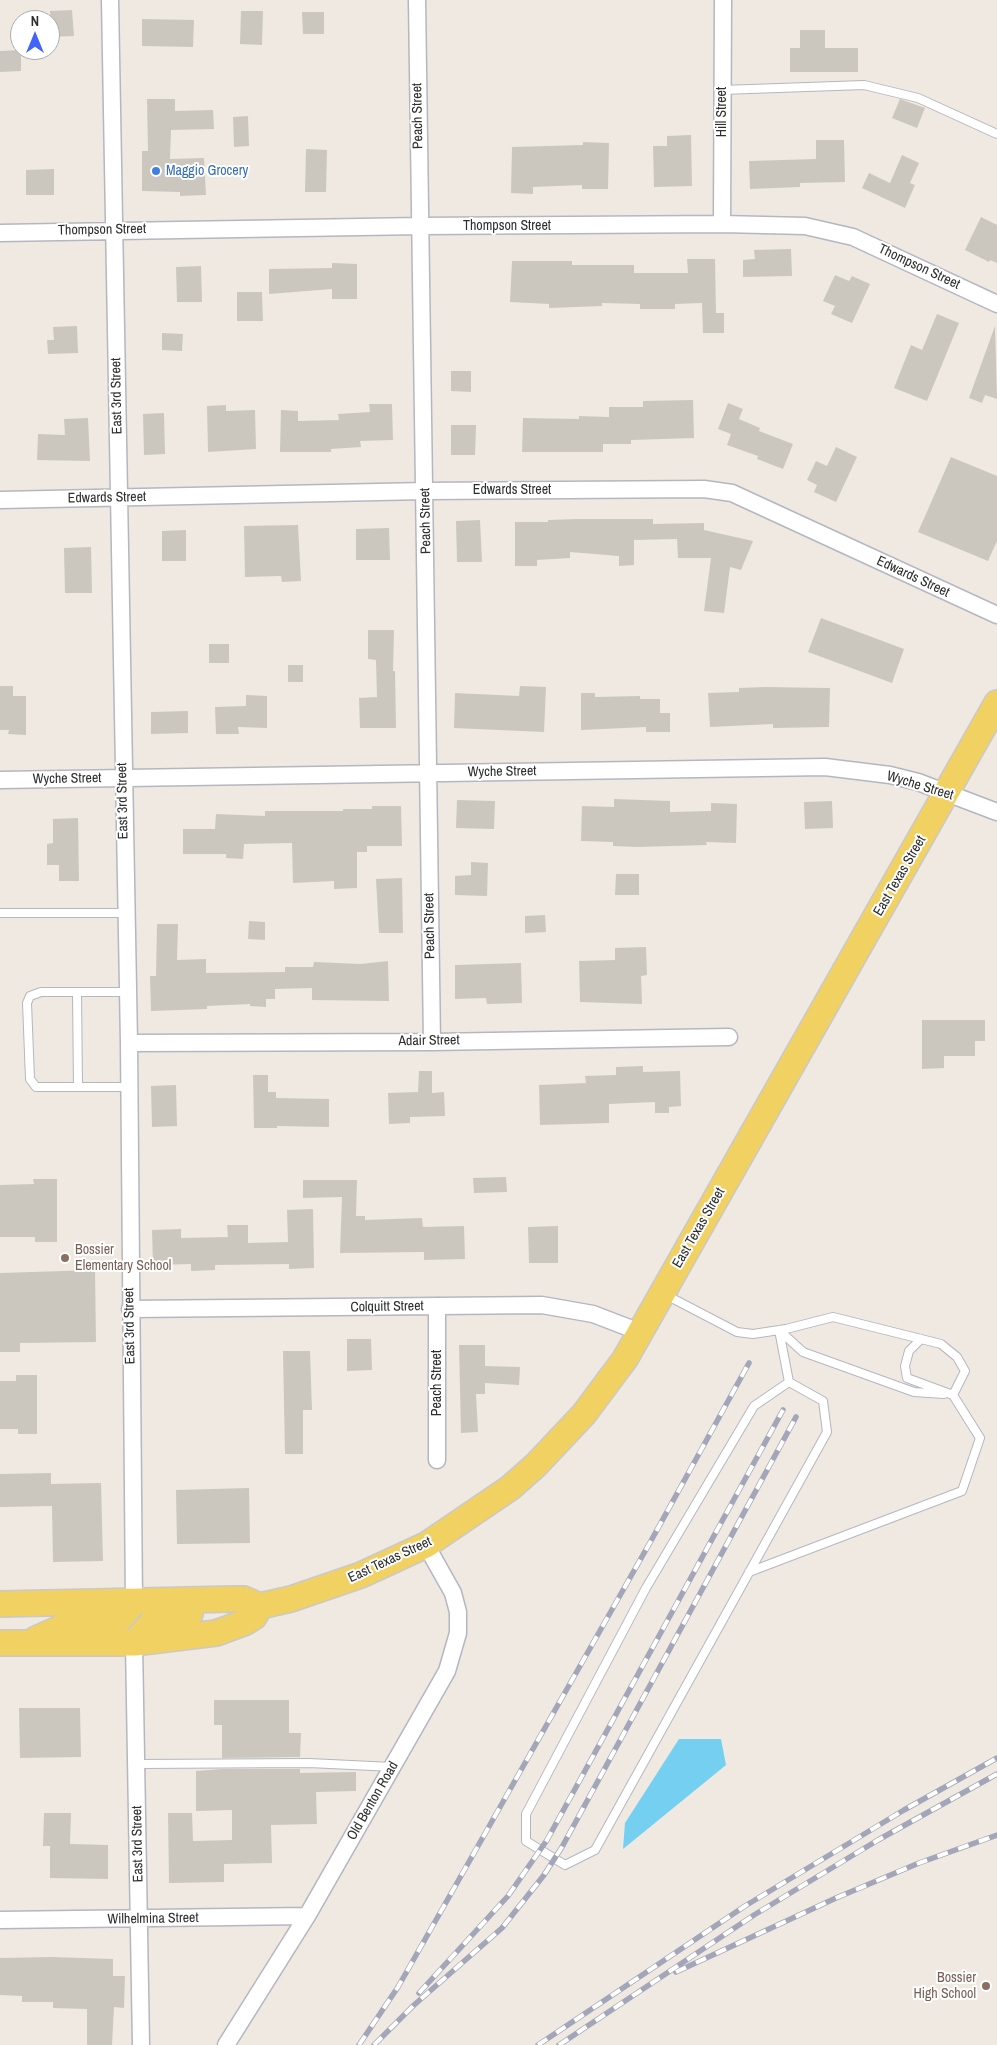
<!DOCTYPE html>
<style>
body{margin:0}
#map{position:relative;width:997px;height:2045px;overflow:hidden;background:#efe9e1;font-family:"Archivo Narrow",sans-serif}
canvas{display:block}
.north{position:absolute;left:10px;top:10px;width:50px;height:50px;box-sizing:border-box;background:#fff;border:1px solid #ababab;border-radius:50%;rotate:0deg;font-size:14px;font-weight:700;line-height:20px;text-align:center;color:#2e2e2e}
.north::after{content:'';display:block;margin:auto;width:18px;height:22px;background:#4264fb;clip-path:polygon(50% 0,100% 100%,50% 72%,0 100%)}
</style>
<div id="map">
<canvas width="997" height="2045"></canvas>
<div class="north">N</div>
</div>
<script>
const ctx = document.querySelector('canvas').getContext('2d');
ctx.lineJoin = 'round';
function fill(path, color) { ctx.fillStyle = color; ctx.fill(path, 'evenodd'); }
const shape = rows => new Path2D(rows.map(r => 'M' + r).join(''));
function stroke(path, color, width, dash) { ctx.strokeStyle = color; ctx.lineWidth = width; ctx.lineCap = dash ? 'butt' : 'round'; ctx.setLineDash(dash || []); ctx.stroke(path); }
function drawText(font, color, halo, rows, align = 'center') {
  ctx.font = font + ' "Archivo Narrow",sans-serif'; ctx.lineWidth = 4; ctx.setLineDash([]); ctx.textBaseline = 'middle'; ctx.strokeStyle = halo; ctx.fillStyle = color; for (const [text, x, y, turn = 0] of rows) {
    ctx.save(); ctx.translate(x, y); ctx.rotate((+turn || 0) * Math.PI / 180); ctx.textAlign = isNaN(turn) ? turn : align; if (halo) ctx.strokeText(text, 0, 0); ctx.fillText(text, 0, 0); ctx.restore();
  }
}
fill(shape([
 [679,1739,721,1739,726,1765,623,1849,625,1823]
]), '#75cff0');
fill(shape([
 [72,10,74,36,51,37,50,11],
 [241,11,263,11,262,45,240,44],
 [302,12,324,12,324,34,303,34],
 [142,19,194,20,193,47,142,46],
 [800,30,825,30,825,48,858,48,858,72,790,72,790,48,800,48],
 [21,50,21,71,0,72,0,51],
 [147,99,175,99,175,111,213,110,214,129,171,130,170,159,204,158,206,195,180,196,180,192,142,191,142,151,148,151],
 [900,99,925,108,917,128,892,118],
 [248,116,249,146,234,147,233,117],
 [691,135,692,186,654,187,653,146,667,146,667,136],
 [816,140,844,140,845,182,800,183,800,187,750,189,749,161,816,159],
 [583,142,609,143,608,189,582,189,582,185,533,187,533,194,511,193,512,147,583,145],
 [306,149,327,150,326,192,305,192],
 [902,155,919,163,910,183,915,185,905,208,862,188,869,173,890,183],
 [54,169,54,195,26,195,26,170],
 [981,217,997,225,997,263,990,260,989,262,965,250],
 [791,249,792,276,743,277,743,260,755,259,754,250],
 [687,259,715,259,716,313,724,313,724,333,703,333,702,303,675,304,675,309,640,309,640,304,602,303,602,306,549,308,549,304,510,302,512,261,572,261,572,265,634,265,634,273,688,273],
 [332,263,357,264,357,299,332,299,332,289,269,294,269,269,332,268],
 [201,266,202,302,177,302,176,267],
 [835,275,849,281,852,276,870,284,852,323,831,314,835,306,823,301],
 [237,292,262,292,263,321,237,321],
 [937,314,959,323,927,401,894,388,911,345,922,350],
 [77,326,78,353,48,354,47,340,54,340,53,327],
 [995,326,997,399,985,395,982,403,969,398],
 [162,333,183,334,182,351,162,350],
 [451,371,471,371,471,392,451,391],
 [693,400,694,438,631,440,631,444,603,444,603,452,522,452,523,418,579,419,579,416,609,417,609,407,643,407,643,401],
 [728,403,743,409,739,419,760,428,759,431,793,444,783,469,757,459,758,456,727,445,731,434,718,429],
 [369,404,392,404,393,440,360,441,361,447,331,449,331,452,280,452,281,410,298,411,298,421,339,420,338,414,370,412],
 [226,405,226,411,255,410,256,449,208,452,207,406],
 [164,413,165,454,144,455,143,414],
 [88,418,90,461,37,460,38,434,65,435,64,419],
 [451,425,476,425,475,455,451,455],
 [836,447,857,457,836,502,814,492,817,485,807,480,816,461,827,466],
 [951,457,997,476,997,541,988,561,918,532],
 [578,519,653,519,653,524,704,523,704,530,753,541,741,570,730,567,724,613,704,611,711,558,678,558,677,539,634,540,634,565,619,566,619,556,570,552,570,558,537,560,537,566,515,566,515,522,548,522,548,520],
 [480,520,482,562,457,562,456,521],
 [298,525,301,581,282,582,281,576,245,577,244,526],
 [389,528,390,560,356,560,356,529],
 [186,530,186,561,162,561,162,531],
 [91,547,92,593,65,593,64,548],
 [821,618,904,649,892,683,808,652],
 [368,630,394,630,393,671,395,671,396,728,360,728,359,698,377,697,376,660,368,659],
 [209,644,229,644,229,663,209,663],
 [288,665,303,665,303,682,288,682],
 [0,686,13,686,13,696,26,696,26,735,8,734,9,730,0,730],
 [520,686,546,687,544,732,454,728,455,693,519,696],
 [765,687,830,688,829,727,773,728,773,724,710,727,708,693,739,692,739,688],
 [581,693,595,693,595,697,640,696,640,699,660,699,660,713,670,713,670,732,646,732,646,727,581,730],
 [246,695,267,696,267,728,238,727,239,734,216,734,215,707,246,706],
 [188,711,188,733,151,734,151,712],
 [614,799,670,801,670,812,711,811,711,803,737,804,736,843,706,842,707,845,637,847,613,846,613,842,581,841,582,806,614,807],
 [457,800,495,801,494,829,456,828],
 [832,801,833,828,805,829,804,802],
 [372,806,401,806,402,846,367,846,367,852,357,852,357,888,334,889,334,881,293,883,292,843,244,844,243,859,226,858,226,854,183,854,183,829,215,829,216,814,265,816,265,811,343,811,343,809,372,809],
 [78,818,79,881,59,881,59,865,47,865,47,844,53,843,53,819],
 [471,862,488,863,487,896,455,895,455,876,471,875],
 [616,874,639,874,639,895,615,895],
 [402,878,403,933,379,933,376,879],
 [545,915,546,932,525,933,525,916],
 [249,921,265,922,265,940,248,939],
 [157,924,178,924,177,960,206,959,206,973,285,972,285,967,313,967,314,962,361,964,388,961,389,1001,312,1000,312,988,275,989,275,999,266,999,266,1007,250,1006,250,1004,207,1006,207,1009,151,1011,150,976,156,976],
 [646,947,647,975,641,976,642,1004,580,1002,579,961,615,960,615,948],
 [521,963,522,1003,487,1004,486,998,455,999,455,965],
 [922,1020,985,1020,985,1041,975,1041,975,1056,944,1056,944,1068,922,1069],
 [643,1066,643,1072,680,1071,681,1106,669,1107,669,1113,655,1113,655,1102,609,1104,609,1123,540,1125,539,1085,586,1083,585,1076,616,1075,616,1067],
 [419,1071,432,1071,432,1093,444,1092,445,1116,410,1117,410,1123,389,1124,388,1093,418,1092],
 [253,1075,268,1075,268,1092,276,1092,276,1098,329,1099,329,1127,277,1126,277,1128,254,1128],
 [176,1085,177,1126,152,1127,151,1086],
 [506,1177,507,1192,474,1193,473,1178],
 [33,1179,57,1179,57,1242,35,1242,35,1237,0,1237,0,1185,34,1184],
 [303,1180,357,1180,356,1216,365,1216,365,1220,422,1218,423,1227,464,1226,465,1259,424,1260,424,1252,340,1253,342,1197,303,1198],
 [313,1209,314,1268,289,1269,289,1264,215,1265,215,1270,191,1271,191,1264,153,1265,152,1230,181,1229,181,1238,228,1237,227,1225,248,1225,248,1243,288,1242,287,1210],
 [558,1226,558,1263,529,1263,528,1227],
 [95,1270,96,1342,20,1343,20,1352,0,1352,0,1273],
 [347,1339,371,1339,372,1370,347,1371],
 [459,1345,485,1345,485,1366,520,1367,519,1385,485,1383,485,1394,476,1394,478,1432,461,1433],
 [283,1351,310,1351,312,1410,303,1410,303,1454,285,1454],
 [16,1375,37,1375,37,1434,18,1434,18,1429,0,1429,0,1381,16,1381],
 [51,1473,51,1484,101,1483,103,1561,53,1562,52,1506,0,1507,0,1474],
 [249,1488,250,1543,177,1544,176,1490],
 [214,1700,289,1700,289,1733,301,1733,300,1757,222,1758,222,1725,214,1725],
 [19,1708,80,1708,81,1757,20,1758],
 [222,1769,300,1769,300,1773,356,1772,356,1791,316,1792,317,1824,271,1825,272,1863,224,1864,224,1882,169,1883,168,1813,192,1813,193,1841,232,1840,232,1810,196,1811,196,1771],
 [44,1813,71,1813,70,1844,108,1845,108,1879,50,1878,50,1846,43,1846],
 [51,1957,113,1959,113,1976,125,1976,124,2008,114,2007,112,2045,87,2045,87,2009,53,2008,53,2002,22,2002,22,1996,0,1995,0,1958]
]), '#cbc7bf');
const lane = shape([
 [722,90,864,85,918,98,997,134],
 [0,913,126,913],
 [77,992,78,1087],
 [127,992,41,992,30,996,27,1003,30,1079,36,1087,129,1087],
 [666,1295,737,1332,753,1334,786,1329,833,1317,941,1344,957,1357,965,1371,953,1395],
 [779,1330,789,1382,754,1406,646,1588,526,1814,526,1841,565,1865,595,1850,827,1432,823,1401,789,1382],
 [779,1330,803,1352,914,1392,944,1394],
 [749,1572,962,1491,980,1438,953,1395,907,1378,905,1366,909,1351,921,1339],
 [138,1764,309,1763,393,1767]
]);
const street = shape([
 [110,0,129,1043,134,1602],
 [417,0,432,1042],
 [722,224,723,0],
 [0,233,420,226,722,224,805,226,853,237,997,304],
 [0,500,425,491,704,489,732,493,997,615],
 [0,780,825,767,890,775,918,782,997,812],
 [129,1043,432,1042,729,1037],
 [437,1306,437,1460],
 [130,1309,542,1305,593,1314,640,1332],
 [134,1643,141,2045],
 [0,1920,307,1916],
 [226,2045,307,1916,447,1671,458,1633,458,1612,453,1593,426,1545]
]);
const primary = shape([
 [0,1604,234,1599,244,1599,260,1606,291,1599,361,1575,426,1545,510,1488,536,1465,584,1414,625,1359,997,703],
 [36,1639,72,1623,119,1620,134,1602],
 [0,1643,134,1643,216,1633,246,1622,254,1617,260,1606],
 [134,1643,157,1617,190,1614]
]);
stroke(lane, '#b4b7c1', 10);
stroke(street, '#b4b7c1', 19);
stroke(primary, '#c9c9c9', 28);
stroke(lane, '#fff', 8);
stroke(street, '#fff', 16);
stroke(primary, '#f2d163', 25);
const rail = shape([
 [676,1972,836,1898,919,1863,997,1835],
 [419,1993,508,1896,547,1840,783,1410],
 [359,2045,398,1987,652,1539,749,1363],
 [374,2045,414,2005,502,1928,544,1875,562,1847,796,1417],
 [538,2045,745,1906,904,1810,997,1758],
 [559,2045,754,1915,878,1840,997,1774]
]);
stroke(rail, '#a3a6b8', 5.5);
stroke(rail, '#fff', 4, [11]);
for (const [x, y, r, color] of [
 [156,171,5,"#3f7fe0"],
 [65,1258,5,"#8d6e63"],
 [986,1986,5,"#8d6e63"]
]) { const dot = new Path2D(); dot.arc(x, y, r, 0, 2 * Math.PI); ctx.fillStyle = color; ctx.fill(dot); stroke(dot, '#fff', 2); }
drawText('14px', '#2e2e2e', '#fff', [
 ["Hill Street",722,112,-90],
 ["Peach Street",418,116,-91],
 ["Thompson Street",507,226],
 ["Thompson Street",102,230,-1],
 ["Thompson Street",919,267,25],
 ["East 3rd Street",117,396,-91],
 ["Edwards Street",512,490],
 ["Edwards Street",107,498,-1],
 ["Peach Street",426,521,-91],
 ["Edwards Street",913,577,25],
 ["Wyche Street",502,772,-1],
 ["Wyche Street",67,779,-1],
 ["Wyche Street",920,786,17],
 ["East 3rd Street",123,801,-91],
 ["East Texas Street",900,876,-60],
 ["Peach Street",430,926,-91],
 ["Adair Street",429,1041,-1],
 ["East Texas Street",699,1228,-60],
 ["Colquitt Street",387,1307,-1],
 ["East 3rd Street",130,1326,-91],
 ["Peach Street",437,1383,-90],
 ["East Texas Street",390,1560,-25],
 ["Old Benton Road",373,1801,-60],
 ["East 3rd Street",138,1844,-91],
 ["Wilhelmina Street",153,1919,-1]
]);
drawText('14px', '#366cbe', '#fff', [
 ["Maggio Grocery",166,171]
], 'left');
drawText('14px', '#785e54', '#fff', [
 ["Bossier",75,1250],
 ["Elementary School",75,1266],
 ["Bossier",976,1978,"right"],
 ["High School",976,1994,"right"]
], 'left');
</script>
